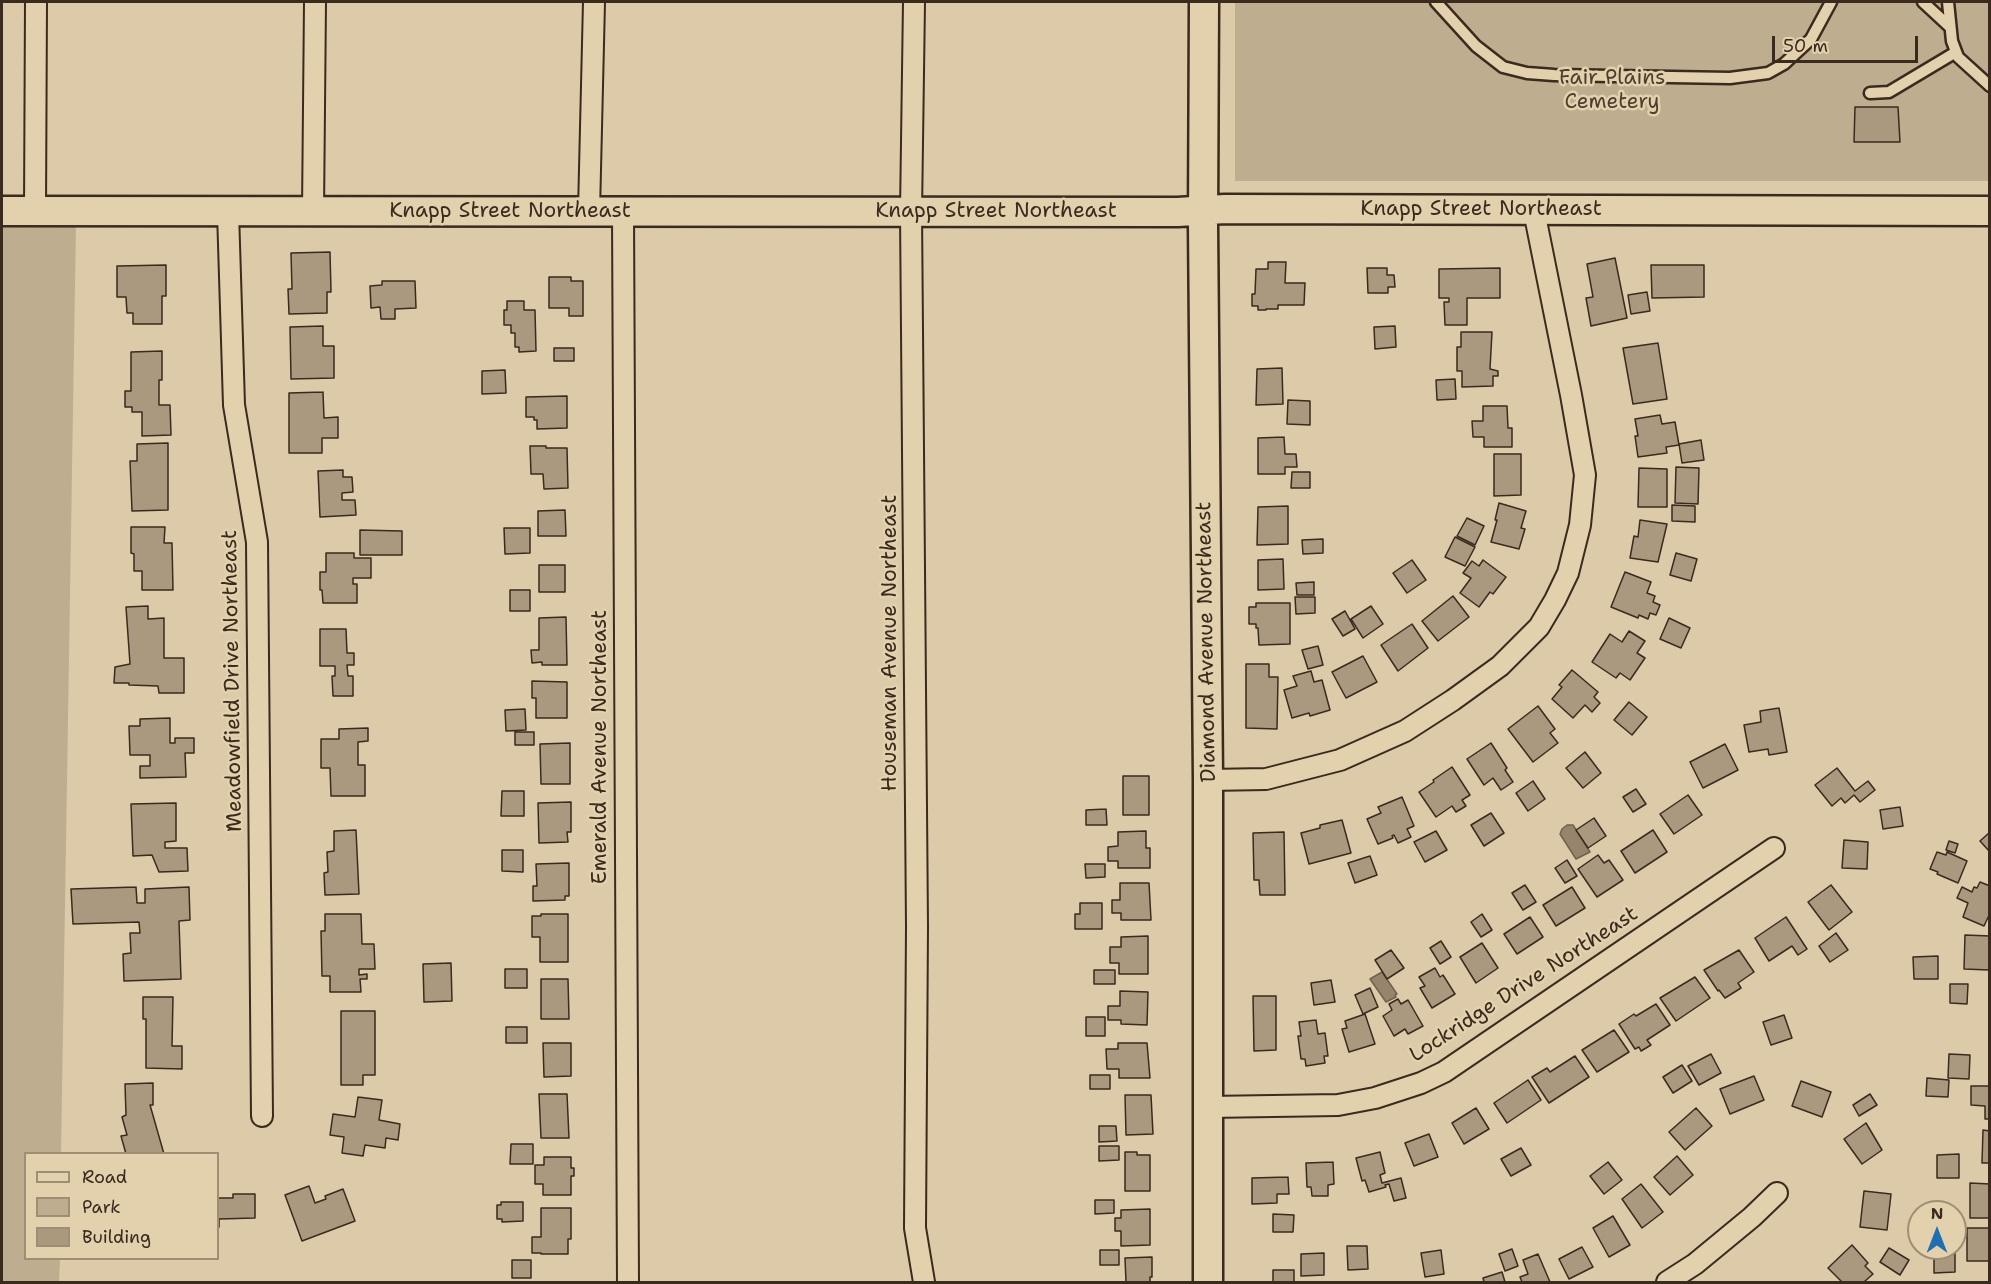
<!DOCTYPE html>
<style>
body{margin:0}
#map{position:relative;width:1991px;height:1284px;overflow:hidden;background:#dccaa8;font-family:"Shantell Sans",sans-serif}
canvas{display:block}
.frame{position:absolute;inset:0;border:3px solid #3b2a1e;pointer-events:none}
.legend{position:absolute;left:24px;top:1152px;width:195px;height:108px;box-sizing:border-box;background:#e3d1ae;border:2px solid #a08e74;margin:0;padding:8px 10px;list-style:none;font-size:18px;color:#3b2a1e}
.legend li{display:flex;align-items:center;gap:12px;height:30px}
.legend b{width:30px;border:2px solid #a08e74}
.north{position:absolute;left:1907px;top:1200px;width:60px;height:60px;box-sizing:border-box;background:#e3d1ae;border:2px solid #a08e74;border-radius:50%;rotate:0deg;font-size:16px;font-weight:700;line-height:24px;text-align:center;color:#3b2a1e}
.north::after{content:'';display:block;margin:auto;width:21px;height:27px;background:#1f6fb2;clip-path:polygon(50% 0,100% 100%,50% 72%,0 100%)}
.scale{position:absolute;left:1772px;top:36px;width:146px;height:27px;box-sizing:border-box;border:3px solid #3b2a1e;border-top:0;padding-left:8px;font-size:18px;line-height:21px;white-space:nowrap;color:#3b2a1e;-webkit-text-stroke:4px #e3d1ae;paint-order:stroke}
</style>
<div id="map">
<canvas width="1991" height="1284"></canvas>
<div class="frame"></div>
<ul class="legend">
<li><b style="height:8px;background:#e3d1ae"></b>Road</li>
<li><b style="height:16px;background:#bfad8f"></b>Park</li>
<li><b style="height:16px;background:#aa997e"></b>Building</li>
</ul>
<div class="north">N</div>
<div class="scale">50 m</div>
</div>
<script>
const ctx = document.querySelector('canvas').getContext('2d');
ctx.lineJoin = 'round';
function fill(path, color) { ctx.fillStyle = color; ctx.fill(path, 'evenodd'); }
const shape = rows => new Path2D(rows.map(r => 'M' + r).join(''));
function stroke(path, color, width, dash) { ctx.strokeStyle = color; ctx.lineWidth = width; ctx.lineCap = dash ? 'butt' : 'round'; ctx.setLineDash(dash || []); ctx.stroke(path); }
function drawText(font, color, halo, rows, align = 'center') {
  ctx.font = font + ' "Shantell Sans",sans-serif'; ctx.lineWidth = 5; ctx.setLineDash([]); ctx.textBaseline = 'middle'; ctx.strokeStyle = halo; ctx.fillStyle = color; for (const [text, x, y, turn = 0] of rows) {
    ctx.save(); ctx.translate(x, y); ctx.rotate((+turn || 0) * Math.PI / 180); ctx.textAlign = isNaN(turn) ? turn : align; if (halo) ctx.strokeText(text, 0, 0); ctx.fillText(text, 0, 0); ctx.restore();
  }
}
fill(shape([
 [1235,2,1989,2,1989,181,1235,181],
 [2,222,76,223,61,1153,26,1154,26,1258,60,1259,59,1282,2,1282]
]), '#bfad8f');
const water = shape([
 [1567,825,1573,825,1590,852,1576,859,1560,834,1562,829,1567,825],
 [1382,972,1397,994,1395,995,1396,997,1386,1002,1370,979,1382,972]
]);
fill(water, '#96856c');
stroke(water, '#72614d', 1.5);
const building = shape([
 [1855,107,1898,107,1900,142,1854,142,1855,107],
 [330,252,331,292,327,292,327,313,289,314,288,289,292,289,291,253,330,252],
 [1615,258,1627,318,1591,326,1586,298,1593,297,1587,264,1615,258],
 [1268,262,1286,262,1285,283,1305,283,1304,305,1278,305,1278,309,1266,309,1266,310,1258,310,1258,306,1252,306,1252,294,1255,294,1256,269,1268,269,1268,262],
 [166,265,166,296,162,296,162,324,133,324,133,313,127,313,126,297,117,297,117,266,166,265],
 [1651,265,1704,265,1704,297,1652,298,1651,265],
 [1367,268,1387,268,1387,275,1394,275,1395,287,1388,287,1388,293,1368,293,1367,268],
 [1500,268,1500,298,1467,298,1467,325,1445,325,1444,302,1449,302,1449,298,1439,298,1439,269,1500,268],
 [549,277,571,277,571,281,583,281,583,316,569,316,569,308,549,308,549,277],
 [382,281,415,281,416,308,395,309,395,319,381,319,380,307,371,308,370,286,382,285,382,281],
 [1647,292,1650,311,1631,314,1628,295,1647,292],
 [507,301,524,301,524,310,535,310,536,351,519,352,519,347,515,347,515,333,511,333,511,325,504,325,504,310,507,310,507,301],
 [323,326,323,346,334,346,334,378,291,379,290,327,323,326],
 [1395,326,1396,347,1375,349,1374,327,1395,326],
 [1461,332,1492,332,1490,369,1498,371,1498,376,1493,376,1493,386,1462,387,1462,371,1457,371,1457,347,1461,347,1461,332],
 [1658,343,1667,399,1633,404,1623,348,1658,343],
 [554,348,574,348,574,361,554,361,554,348],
 [162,351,162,380,159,380,159,405,170,405,171,435,142,436,142,412,132,412,132,407,125,407,125,391,131,391,131,352,162,351],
 [1282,368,1283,404,1256,405,1257,369,1282,368],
 [505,370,506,393,482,394,482,371,505,370],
 [1455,379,1456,399,1437,400,1436,380,1455,379],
 [323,392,324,418,338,417,338,438,322,438,322,453,289,453,289,393,323,392],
 [567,396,567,428,537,429,537,420,534,420,534,417,526,417,526,397,567,396],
 [1288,400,1310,401,1310,425,1287,424,1288,400],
 [1483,406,1507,406,1508,428,1512,428,1512,447,1484,447,1484,437,1473,437,1472,421,1483,421,1483,406],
 [1660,415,1662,424,1675,422,1679,445,1666,447,1667,453,1638,457,1635,436,1638,436,1635,419,1660,415],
 [1284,437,1285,454,1296,454,1297,467,1285,467,1285,474,1258,474,1258,438,1284,437],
 [1701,440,1704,460,1682,463,1679,444,1701,440],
 [168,443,168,510,132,511,130,461,137,461,137,444,168,443],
 [530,446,546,446,546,448,567,448,568,488,544,489,543,474,531,474,530,446],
 [1494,454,1521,454,1521,495,1494,496,1494,454],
 [1676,467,1699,468,1698,504,1675,503,1676,467],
 [1639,468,1667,469,1667,507,1638,507,1639,468],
 [343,470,343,477,352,477,353,492,342,493,342,500,355,500,356,515,320,517,318,471,343,470],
 [1292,472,1310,472,1310,488,1291,488,1292,472],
 [1499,503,1526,511,1521,528,1525,529,1519,549,1491,542,1497,520,1495,520,1499,503],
 [1672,505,1695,506,1695,522,1672,521,1672,505],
 [1288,506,1288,544,1257,545,1258,507,1288,506],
 [565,510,566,536,538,536,538,511,565,510],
 [1467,518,1484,526,1475,545,1457,536,1467,518],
 [1640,520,1667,524,1658,562,1630,558,1634,536,1638,537,1640,520],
 [131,527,165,527,164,543,172,543,173,590,142,590,142,571,134,571,134,554,131,553,131,527],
 [504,528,530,528,530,553,505,554,504,528],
 [360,530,402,531,402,555,360,555,360,530],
 [1455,537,1475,547,1465,566,1445,557,1455,537],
 [1323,539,1323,553,1303,554,1302,540,1323,539],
 [326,553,354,553,354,558,371,558,371,578,353,578,353,584,357,584,357,603,323,603,322,590,320,590,320,572,326,572,326,553],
 [1676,553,1697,559,1691,581,1670,575,1676,553],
 [1283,559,1284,589,1258,590,1258,560,1283,559],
 [1412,560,1426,580,1407,593,1393,573,1412,560],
 [1483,560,1506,577,1493,594,1490,592,1479,607,1460,593,1471,578,1463,573,1472,561,1479,566,1483,560],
 [539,565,565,565,565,592,539,592,539,565],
 [1625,572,1651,582,1647,593,1655,596,1653,602,1660,605,1656,615,1650,613,1648,619,1639,615,1638,618,1611,607,1625,572],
 [1314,582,1314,595,1297,595,1296,583,1314,582],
 [510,590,530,590,530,611,510,611,510,590],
 [1453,596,1469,617,1438,641,1422,621,1453,596],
 [1295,597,1315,597,1315,613,1296,614,1295,597],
 [1256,603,1290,603,1290,644,1259,645,1258,628,1256,628,1256,624,1249,624,1249,607,1256,607,1256,603],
 [148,606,148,619,164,618,164,658,184,658,184,693,159,693,158,686,129,685,129,683,114,683,115,667,130,664,126,607,148,606],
 [1371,606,1383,624,1363,638,1351,619,1371,606],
 [1345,611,1355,629,1343,636,1332,619,1345,611],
 [566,617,567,665,542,665,542,662,532,663,531,650,539,650,539,618,566,617],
 [1669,618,1690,628,1681,648,1660,639,1669,618],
 [1412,624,1428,648,1398,671,1381,645,1412,624],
 [320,629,346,629,347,653,354,653,354,665,347,665,348,676,353,676,353,696,333,696,332,676,335,676,335,666,320,666,320,629],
 [1629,631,1645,641,1637,653,1645,658,1630,680,1620,673,1616,678,1592,662,1610,634,1622,642,1629,631],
 [1318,646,1323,665,1308,669,1302,650,1318,646],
 [1363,656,1377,682,1346,698,1332,672,1363,656],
 [1246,664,1269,664,1269,677,1278,677,1277,729,1246,728,1246,664],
 [1572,670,1598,692,1594,697,1600,703,1592,712,1585,705,1573,718,1552,699,1562,687,1559,685,1572,670],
 [1311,671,1314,682,1322,680,1330,710,1310,716,1309,713,1292,718,1284,690,1297,686,1293,676,1311,671],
 [532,681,567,682,567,718,536,718,536,698,532,698,532,681],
 [1629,702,1647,717,1632,735,1614,720,1629,702],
 [1538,706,1555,729,1550,733,1558,743,1533,762,1508,729,1538,706],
 [1779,708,1787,752,1769,755,1768,749,1749,752,1744,725,1761,722,1760,711,1779,708],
 [525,709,526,730,506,731,505,710,525,709],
 [170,718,170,743,175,743,175,738,194,738,194,753,185,753,186,777,140,778,140,766,150,766,150,755,130,755,129,726,140,726,140,719,170,718],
 [368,728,368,741,358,742,358,765,365,765,365,796,331,796,330,768,321,768,321,739,339,739,339,729,368,728],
 [515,732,534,732,534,745,515,745,515,732],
 [570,743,570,784,541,784,540,744,570,743],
 [1491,743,1507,768,1505,770,1513,782,1501,790,1493,778,1484,785,1467,759,1491,743],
 [1725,744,1738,770,1703,788,1690,762,1725,744],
 [1585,752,1601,773,1583,788,1566,768,1585,752],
 [1452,767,1470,795,1462,800,1466,806,1456,812,1452,806,1436,817,1419,792,1434,782,1433,780,1452,767],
 [1837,768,1855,791,1868,781,1875,790,1860,802,1854,795,1845,803,1841,798,1832,806,1815,785,1837,768],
 [1123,776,1149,776,1149,815,1123,815,1123,776],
 [1533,781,1545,799,1528,811,1516,793,1533,781],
 [1636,789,1646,804,1633,812,1623,797,1636,789],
 [502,791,524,791,524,816,501,816,502,791],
 [1688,795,1702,815,1674,834,1660,814,1688,795],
 [1402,797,1414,826,1407,829,1411,837,1398,843,1394,835,1392,836,1393,838,1378,844,1367,819,1381,813,1378,807,1402,797],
 [571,802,571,832,567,832,568,842,539,843,538,803,571,802],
 [176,803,176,841,165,842,165,848,187,848,188,871,159,872,152,855,133,856,131,804,176,803],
 [1900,807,1903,826,1883,829,1880,810,1900,807],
 [1106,809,1107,825,1086,825,1086,810,1106,809],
 [1491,813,1504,833,1484,846,1471,825,1491,813],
 [1594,818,1606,836,1588,848,1576,830,1594,818],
 [1342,820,1351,853,1309,864,1301,833,1320,828,1320,825,1342,820],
 [356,830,359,894,325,895,324,873,328,872,327,852,334,851,334,831,356,830],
 [1653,830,1667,852,1635,873,1621,851,1653,830],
 [1146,831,1146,848,1150,848,1150,868,1118,868,1118,861,1108,861,1108,847,1118,846,1118,832,1146,831],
 [1436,831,1447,850,1425,862,1414,842,1436,831],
 [1284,832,1285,895,1260,895,1259,880,1254,880,1253,833,1284,832],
 [1990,832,1990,852,1980,841,1990,832],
 [1844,840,1868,842,1867,869,1842,868,1844,840],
 [1949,841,1958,844,1955,853,1946,850,1949,841],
 [502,850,523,850,523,872,502,871,502,850],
 [1937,852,1946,855,1947,852,1967,861,1958,883,1937,874,1938,872,1930,869,1937,852],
 [1598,855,1604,863,1609,860,1623,880,1597,897,1578,869,1598,855],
 [1370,856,1377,875,1355,883,1348,863,1370,856],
 [1567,860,1577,876,1565,883,1555,868,1567,860],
 [569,863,569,896,565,896,565,900,533,901,533,886,537,886,536,864,569,863],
 [1085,864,1105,864,1105,877,1086,878,1085,864],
 [1980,882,1990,886,1990,913,1984,926,1963,917,1968,903,1957,898,1962,887,1972,892,1974,887,1977,888,1980,882],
 [1120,883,1149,883,1151,920,1121,920,1121,913,1112,913,1112,900,1120,900,1120,883],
 [1525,885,1536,902,1523,910,1512,893,1525,885],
 [1831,885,1852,912,1829,930,1808,902,1831,885],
 [136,887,137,903,145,903,145,889,189,887,190,920,179,921,181,979,124,981,123,954,131,953,130,933,140,933,139,922,73,924,71,889,136,887],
 [1572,887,1585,908,1556,926,1543,905,1572,887],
 [1080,903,1102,903,1102,929,1075,929,1075,914,1080,914,1080,903],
 [325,914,361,914,362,944,374,944,375,969,359,969,359,975,367,974,367,979,360,979,361,992,330,992,330,976,322,976,321,931,325,931,325,914],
 [541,914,568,914,568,962,540,962,540,937,532,937,532,916,541,916,541,914],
 [1482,914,1492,930,1481,937,1471,922,1482,914],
 [1530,917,1543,937,1517,954,1504,934,1530,917],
 [1786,917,1807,949,1798,955,1792,946,1769,961,1755,938,1786,917],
 [1836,933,1848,950,1830,962,1819,946,1836,933],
 [1965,935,1990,936,1989,970,1964,969,1965,935],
 [1148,936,1148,974,1119,974,1119,963,1110,963,1110,947,1121,947,1121,937,1148,936],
 [1441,941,1451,957,1440,964,1430,948,1441,941],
 [1482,943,1498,968,1476,983,1460,957,1482,943],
 [1391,950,1404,968,1387,979,1375,960,1391,950],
 [1739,950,1754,972,1738,983,1741,988,1725,998,1719,990,1718,991,1704,970,1739,950],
 [1938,956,1938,979,1914,979,1913,957,1938,956],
 [451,963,452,1001,424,1002,423,964,451,963],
 [1435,968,1440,977,1443,975,1455,994,1432,1008,1420,988,1425,986,1419,977,1435,968],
 [505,969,527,969,527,988,505,988,505,969],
 [1094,970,1115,970,1115,984,1094,984,1094,970],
 [1695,977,1710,998,1676,1021,1660,998,1695,977],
 [541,979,568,979,569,1019,541,1019,541,979],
 [1331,980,1335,1002,1314,1005,1311,983,1331,980],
 [1950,984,1968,984,1967,1004,1950,1003,1950,984],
 [1370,988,1378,1007,1363,1014,1355,995,1370,988],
 [1120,991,1148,992,1147,1025,1121,1024,1121,1020,1108,1020,1108,1006,1120,1006,1120,991],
 [1253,996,1276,996,1276,1050,1254,1051,1253,996],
 [143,997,173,997,172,1046,182,1046,182,1069,146,1068,146,1019,143,1019,143,997],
 [1398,999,1401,1004,1408,1000,1423,1026,1408,1034,1405,1029,1394,1036,1383,1016,1392,1010,1389,1004,1398,999],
 [1656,1004,1670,1025,1647,1040,1651,1045,1641,1051,1639,1047,1635,1049,1619,1024,1634,1014,1636,1016,1656,1004],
 [341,1011,375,1011,375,1075,363,1075,363,1085,341,1085,341,1011],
 [1365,1014,1375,1044,1349,1052,1342,1029,1347,1028,1345,1021,1365,1014],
 [1784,1015,1792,1038,1771,1045,1763,1022,1784,1015],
 [1086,1017,1105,1017,1105,1036,1086,1036,1086,1017],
 [1316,1020,1318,1034,1325,1033,1328,1056,1324,1056,1325,1063,1306,1066,1305,1059,1301,1059,1298,1036,1301,1036,1299,1022,1316,1020],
 [506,1027,527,1027,527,1043,506,1043,506,1027],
 [1614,1030,1629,1052,1597,1072,1582,1050,1614,1030],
 [543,1043,571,1043,571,1076,544,1077,543,1043],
 [1118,1043,1147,1043,1150,1078,1119,1078,1119,1069,1107,1069,1106,1049,1118,1049,1118,1043],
 [1711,1054,1721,1073,1699,1085,1688,1066,1711,1054],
 [1949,1054,1970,1055,1969,1079,1948,1078,1949,1054],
 [1575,1056,1589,1077,1549,1103,1532,1077,1547,1068,1550,1072,1575,1056],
 [1682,1065,1692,1081,1673,1093,1663,1077,1682,1065],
 [1090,1075,1110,1075,1110,1089,1090,1089,1090,1075],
 [1754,1076,1764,1100,1730,1114,1720,1089,1754,1076],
 [1927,1078,1949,1080,1948,1097,1926,1096,1927,1078],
 [1528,1080,1541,1100,1507,1123,1494,1103,1528,1080],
 [1801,1081,1831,1092,1822,1117,1792,1106,1801,1081],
 [153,1083,153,1105,150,1105,164,1154,126,1154,121,1136,127,1135,122,1117,126,1115,125,1084,153,1083],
 [1971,1086,1988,1086,1990,1088,1990,1119,1985,1119,1985,1106,1971,1105,1971,1086],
 [539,1094,567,1094,569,1138,541,1138,539,1094],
 [1870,1094,1877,1105,1859,1116,1853,1105,1870,1094],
 [1125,1095,1151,1095,1153,1134,1126,1135,1125,1095],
 [358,1097,382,1100,379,1120,400,1124,398,1140,386,1138,385,1148,365,1145,363,1156,342,1153,344,1137,330,1135,333,1114,355,1117,358,1097],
 [1476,1108,1489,1129,1464,1144,1452,1123,1476,1108],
 [1696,1108,1712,1126,1685,1150,1669,1132,1696,1108],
 [1866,1123,1882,1150,1862,1164,1844,1139,1866,1123],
 [1099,1126,1116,1126,1117,1141,1099,1142,1099,1126],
 [1983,1130,1990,1131,1990,1163,1982,1163,1983,1130],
 [1429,1134,1438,1157,1414,1166,1405,1143,1429,1134],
 [511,1144,533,1144,533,1164,510,1164,511,1144],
 [1099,1146,1119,1146,1119,1160,1099,1161,1099,1146],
 [1521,1148,1531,1165,1511,1176,1501,1159,1521,1148],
 [1125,1152,1137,1152,1137,1155,1150,1155,1150,1191,1125,1191,1125,1152],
 [1380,1152,1385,1173,1380,1175,1382,1183,1401,1178,1406,1198,1394,1201,1389,1184,1385,1185,1386,1187,1369,1192,1365,1180,1362,1181,1356,1158,1380,1152],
 [1959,1154,1959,1178,1937,1178,1937,1155,1959,1154],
 [1677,1156,1693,1175,1670,1195,1654,1177,1677,1156],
 [544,1157,571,1157,571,1168,574,1168,574,1176,571,1176,571,1195,543,1195,543,1184,535,1184,535,1165,544,1165,544,1157],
 [1333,1162,1334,1184,1328,1185,1328,1196,1312,1196,1311,1187,1307,1187,1306,1163,1333,1162],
 [1608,1162,1622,1180,1604,1194,1590,1176,1608,1162],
 [1288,1177,1289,1194,1277,1194,1277,1203,1252,1204,1252,1178,1288,1177],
 [1970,1183,1990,1184,1990,1218,1970,1218,1970,1183],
 [1641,1184,1663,1212,1642,1228,1622,1199,1641,1184],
 [309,1186,315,1203,326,1199,325,1196,343,1189,355,1221,302,1241,285,1195,309,1186],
 [1864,1191,1891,1194,1887,1230,1860,1227,1864,1191],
 [233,1194,255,1194,255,1218,219,1219,219,1227,218,1227,218,1198,233,1198,233,1194],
 [1095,1200,1114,1200,1114,1213,1095,1214,1095,1200],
 [501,1202,523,1202,523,1221,502,1222,502,1219,497,1219,497,1205,501,1205,501,1202],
 [541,1208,571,1208,571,1239,568,1239,568,1254,541,1254,541,1253,532,1253,532,1237,541,1237,541,1208],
 [1150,1209,1150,1245,1121,1246,1121,1231,1115,1231,1115,1218,1121,1218,1121,1210,1150,1209],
 [1273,1214,1294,1215,1293,1232,1273,1232,1273,1214],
 [1613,1216,1630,1245,1609,1257,1593,1228,1613,1216],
 [1967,1228,1990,1228,1990,1261,1967,1261,1967,1228],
 [1852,1245,1868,1263,1865,1266,1873,1274,1864,1282,1842,1282,1828,1268,1852,1245],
 [1347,1246,1367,1246,1368,1269,1348,1270,1347,1246],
 [1582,1247,1593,1267,1569,1279,1559,1259,1582,1247],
 [1889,1248,1909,1260,1900,1275,1880,1262,1889,1248],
 [1512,1249,1518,1266,1505,1271,1499,1254,1512,1249],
 [1100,1250,1119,1250,1119,1265,1100,1265,1100,1250],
 [1441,1250,1444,1274,1425,1277,1421,1253,1441,1250],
 [1955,1252,1955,1272,1934,1273,1934,1253,1955,1252],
 [1324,1253,1324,1275,1301,1276,1301,1254,1324,1253],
 [1538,1254,1550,1282,1522,1282,1520,1277,1528,1274,1523,1260,1538,1254],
 [1152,1257,1152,1277,1150,1277,1150,1282,1126,1282,1125,1258,1152,1257],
 [512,1260,531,1260,531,1278,512,1278,512,1260],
 [1273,1270,1294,1270,1294,1282,1273,1282,1273,1270],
 [1502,1272,1505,1282,1484,1282,1483,1278,1502,1272]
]);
fill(building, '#aa997e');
stroke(building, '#3b2a1e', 1.5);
const lane = shape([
 [1436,2,1476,46,1503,67,1527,73,1554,75,1730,78,1768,73,1784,64,1811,39,1831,2],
 [1923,2,1950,27],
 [1948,2,1952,41,1958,57,1990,86],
 [1870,93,1889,92,1956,52]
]);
const street = shape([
 [914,2,911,212,917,926,915,1228,924,1282],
 [35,211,36,2],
 [589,211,594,2],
 [228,212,234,405,257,542,262,1116],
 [313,212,315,2],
 [623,212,628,1282],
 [1208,780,1266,779,1340,760,1405,731,1453,700,1500,666,1539,627,1555,600,1568,573,1580,525,1585,475,1571,395,1534,211],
 [1208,1107,1338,1105,1375,1098,1421,1083,1444,1072,1774,848],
 [1667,1282,1695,1264,1752,1217,1777,1193]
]);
const secondary = shape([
 [1204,2,1203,224,1208,780,1208,1282],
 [2,211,1178,212,1225,209,1990,211]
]);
stroke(lane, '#3b2a1e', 15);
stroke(street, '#3b2a1e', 24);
stroke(secondary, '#3b2a1e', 33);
stroke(lane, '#e3d1ae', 10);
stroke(street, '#e3d1ae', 20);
stroke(secondary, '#e3d1ae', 28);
drawText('21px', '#4f3e2f', '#e3d1ae', [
 ["Fair Plains",1612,79],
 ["Cemetery",1612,103]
]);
drawText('21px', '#3b2a1e', '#e3d1ae', [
 ["Knapp Street Northeast",1481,210],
 ["Knapp Street Northeast",510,212],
 ["Knapp Street Northeast",996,212],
 ["Diamond Avenue Northeast",1207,642,-91],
 ["Houseman Avenue Northeast",891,643,-90],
 ["Meadowfield Drive Northeast",233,681,-91],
 ["Emerald Avenue Northeast",601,747,-90],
 ["Lockridge Drive Northeast",1524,985,-33]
]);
</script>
